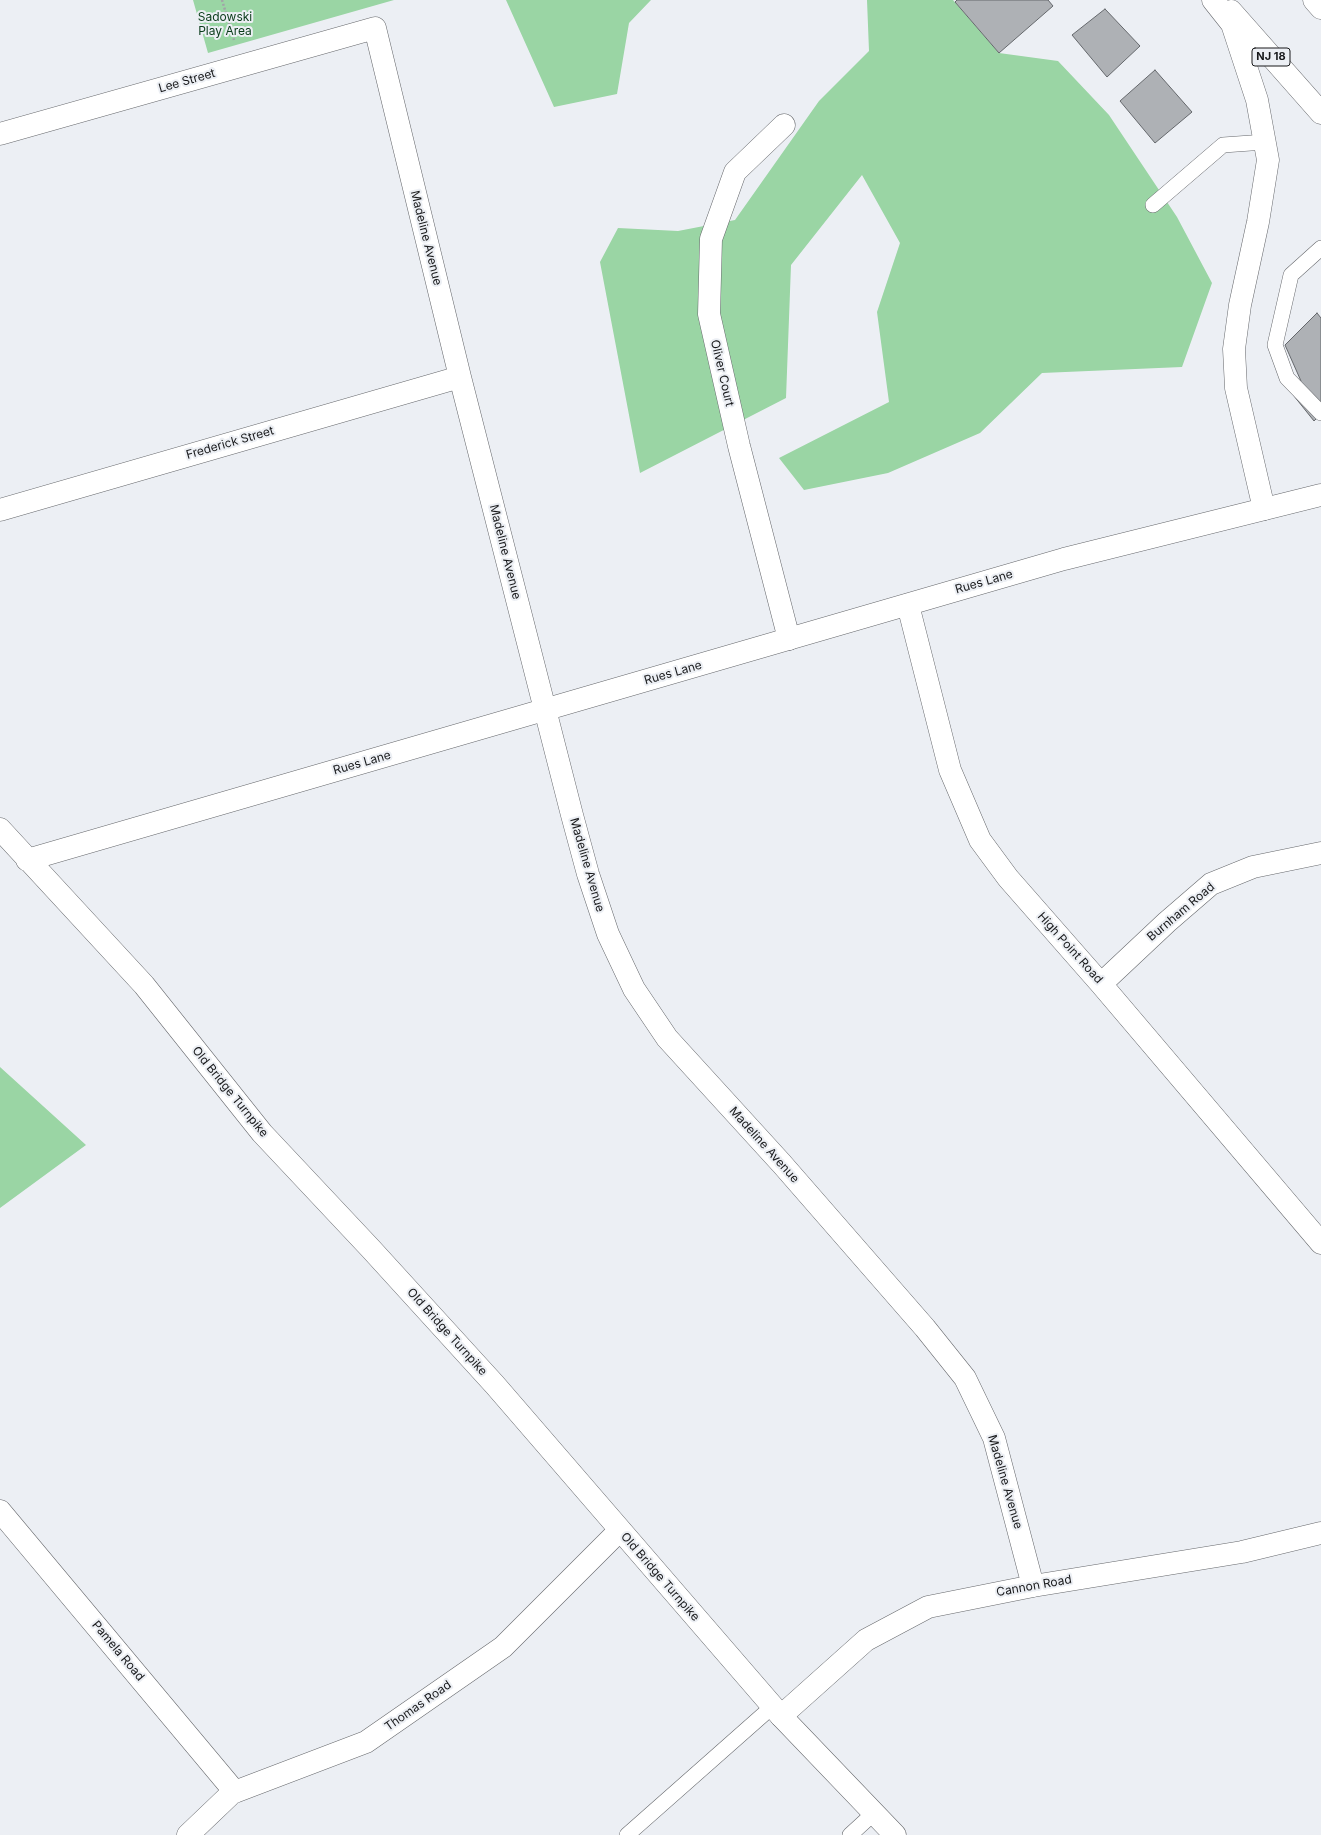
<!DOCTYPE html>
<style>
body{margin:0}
canvas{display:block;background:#eceff4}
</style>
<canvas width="1321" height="1835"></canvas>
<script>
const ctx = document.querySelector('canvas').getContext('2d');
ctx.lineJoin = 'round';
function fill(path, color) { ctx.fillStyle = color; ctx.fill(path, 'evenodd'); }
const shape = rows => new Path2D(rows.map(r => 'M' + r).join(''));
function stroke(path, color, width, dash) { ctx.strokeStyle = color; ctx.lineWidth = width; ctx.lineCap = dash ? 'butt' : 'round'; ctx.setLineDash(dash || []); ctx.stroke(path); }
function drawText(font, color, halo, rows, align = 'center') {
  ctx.font = font + ' Inter,sans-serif'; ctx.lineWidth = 4; ctx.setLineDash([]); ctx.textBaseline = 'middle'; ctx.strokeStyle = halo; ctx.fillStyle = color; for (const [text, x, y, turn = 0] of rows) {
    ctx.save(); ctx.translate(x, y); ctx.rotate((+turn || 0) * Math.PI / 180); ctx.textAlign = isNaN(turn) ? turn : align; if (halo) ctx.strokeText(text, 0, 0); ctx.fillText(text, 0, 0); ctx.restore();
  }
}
fill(shape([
 [193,0,394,0,208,53],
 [506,0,651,0,629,23,617,94,554,107],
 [867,0,953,0,999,53,1058,61,1109,115,1177,217,1212,283,1182,367,1042,373,980,433,888,473,804,490,779,458,889,402,877,312,900,243,862,175,791,265,786,398,640,473,600,262,618,228,678,231,735,220,819,101,869,51],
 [0,1067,86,1145,0,1208]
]), '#9ad5a4');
const building = shape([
 [957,0,1048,0,1053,6,999,53,955,2,957,0],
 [1105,9,1140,46,1107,77,1072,35,1105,9],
 [1155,70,1192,112,1155,143,1120,101,1155,70],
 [1317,313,1321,318,1321,414,1314,421,1290,391,1301,381,1285,345,1317,313]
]);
fill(building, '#aeb1b5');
stroke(building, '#65686c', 1);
const service = shape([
 [1153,205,1223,145,1265,142],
 [1321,248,1291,275,1275,345,1287,378,1321,413],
 [627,1835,773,1706],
 [850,1835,874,1813]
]);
const minor = shape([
 [784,125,735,172,711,239,709,314,739,446,789,639],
 [0,134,375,28,460,377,572,815,588,874,608,934,634,989,667,1038,782,1164,925,1328,965,1378,994,1438,1033,1586],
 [0,510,460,377],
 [908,605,950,770,980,840,1008,878,1101,984,1321,1243],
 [1101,984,1167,922,1211,884,1253,867,1321,853],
 [0,1511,235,1792],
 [781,1716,866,1640,928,1607,1033,1586,1242,1552,1321,1533],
 [188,1835,232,1793,366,1742,503,1647,619,1531]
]);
const tertiary = shape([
 [0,829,144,985,262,1133,371,1249,495,1385,781,1716,895,1835],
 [27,860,1064,559,1321,495]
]);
const trunk = shape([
 [1213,0,1232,24,1257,100,1268,160,1258,222,1240,305,1234,349,1236,388,1264,509],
 [1314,0,1321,8],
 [1231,11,1321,113]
]);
stroke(service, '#66686c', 16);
stroke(minor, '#66686c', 23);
stroke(tertiary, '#66686c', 23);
stroke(trunk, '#66686c', 23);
stroke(shape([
 [222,0,234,40]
]), '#a1a3a7', 2.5, [2, 2]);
stroke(service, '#fff', 15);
stroke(minor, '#fff', 22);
stroke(tertiary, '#fff', 22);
stroke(trunk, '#fff', 22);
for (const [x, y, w] of [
 [1271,57,38]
]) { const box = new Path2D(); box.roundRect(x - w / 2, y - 9, w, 18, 3); ctx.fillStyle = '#eceff4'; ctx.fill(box); stroke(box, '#18191b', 1); }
drawText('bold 11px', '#18191b', null, [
 ["NJ 18",1271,57]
]);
drawText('12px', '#093b19', '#eceff4', [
 ["Sadowski",225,17],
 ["Play Area",225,31]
]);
drawText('12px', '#18191b', '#eceff4', [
 ["Lee Street",187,81,-16],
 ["Madeline Avenue",426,238,76],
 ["Oliver Court",722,373,77],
 ["Frederick Street",230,443,-16],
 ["Madeline Avenue",505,552,76],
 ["Rues Lane",984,582,-16],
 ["Rues Lane",673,673,-16],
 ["Rues Lane",362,763,-16],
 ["Madeline Avenue",587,865,74],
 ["Burnham Road",1181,912,-40],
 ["High Point Road",1070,948,48],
 ["Old Bridge Turnpike",230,1092,51],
 ["Madeline Avenue",764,1145,48],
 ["Old Bridge Turnpike",447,1332,48],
 ["Madeline Avenue",1005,1482,74],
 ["Old Bridge Turnpike",660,1577,49],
 ["Cannon Road",1034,1586,-10],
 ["Pamela Road",118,1651,50],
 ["Thomas Road",418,1706,-35]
]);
</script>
